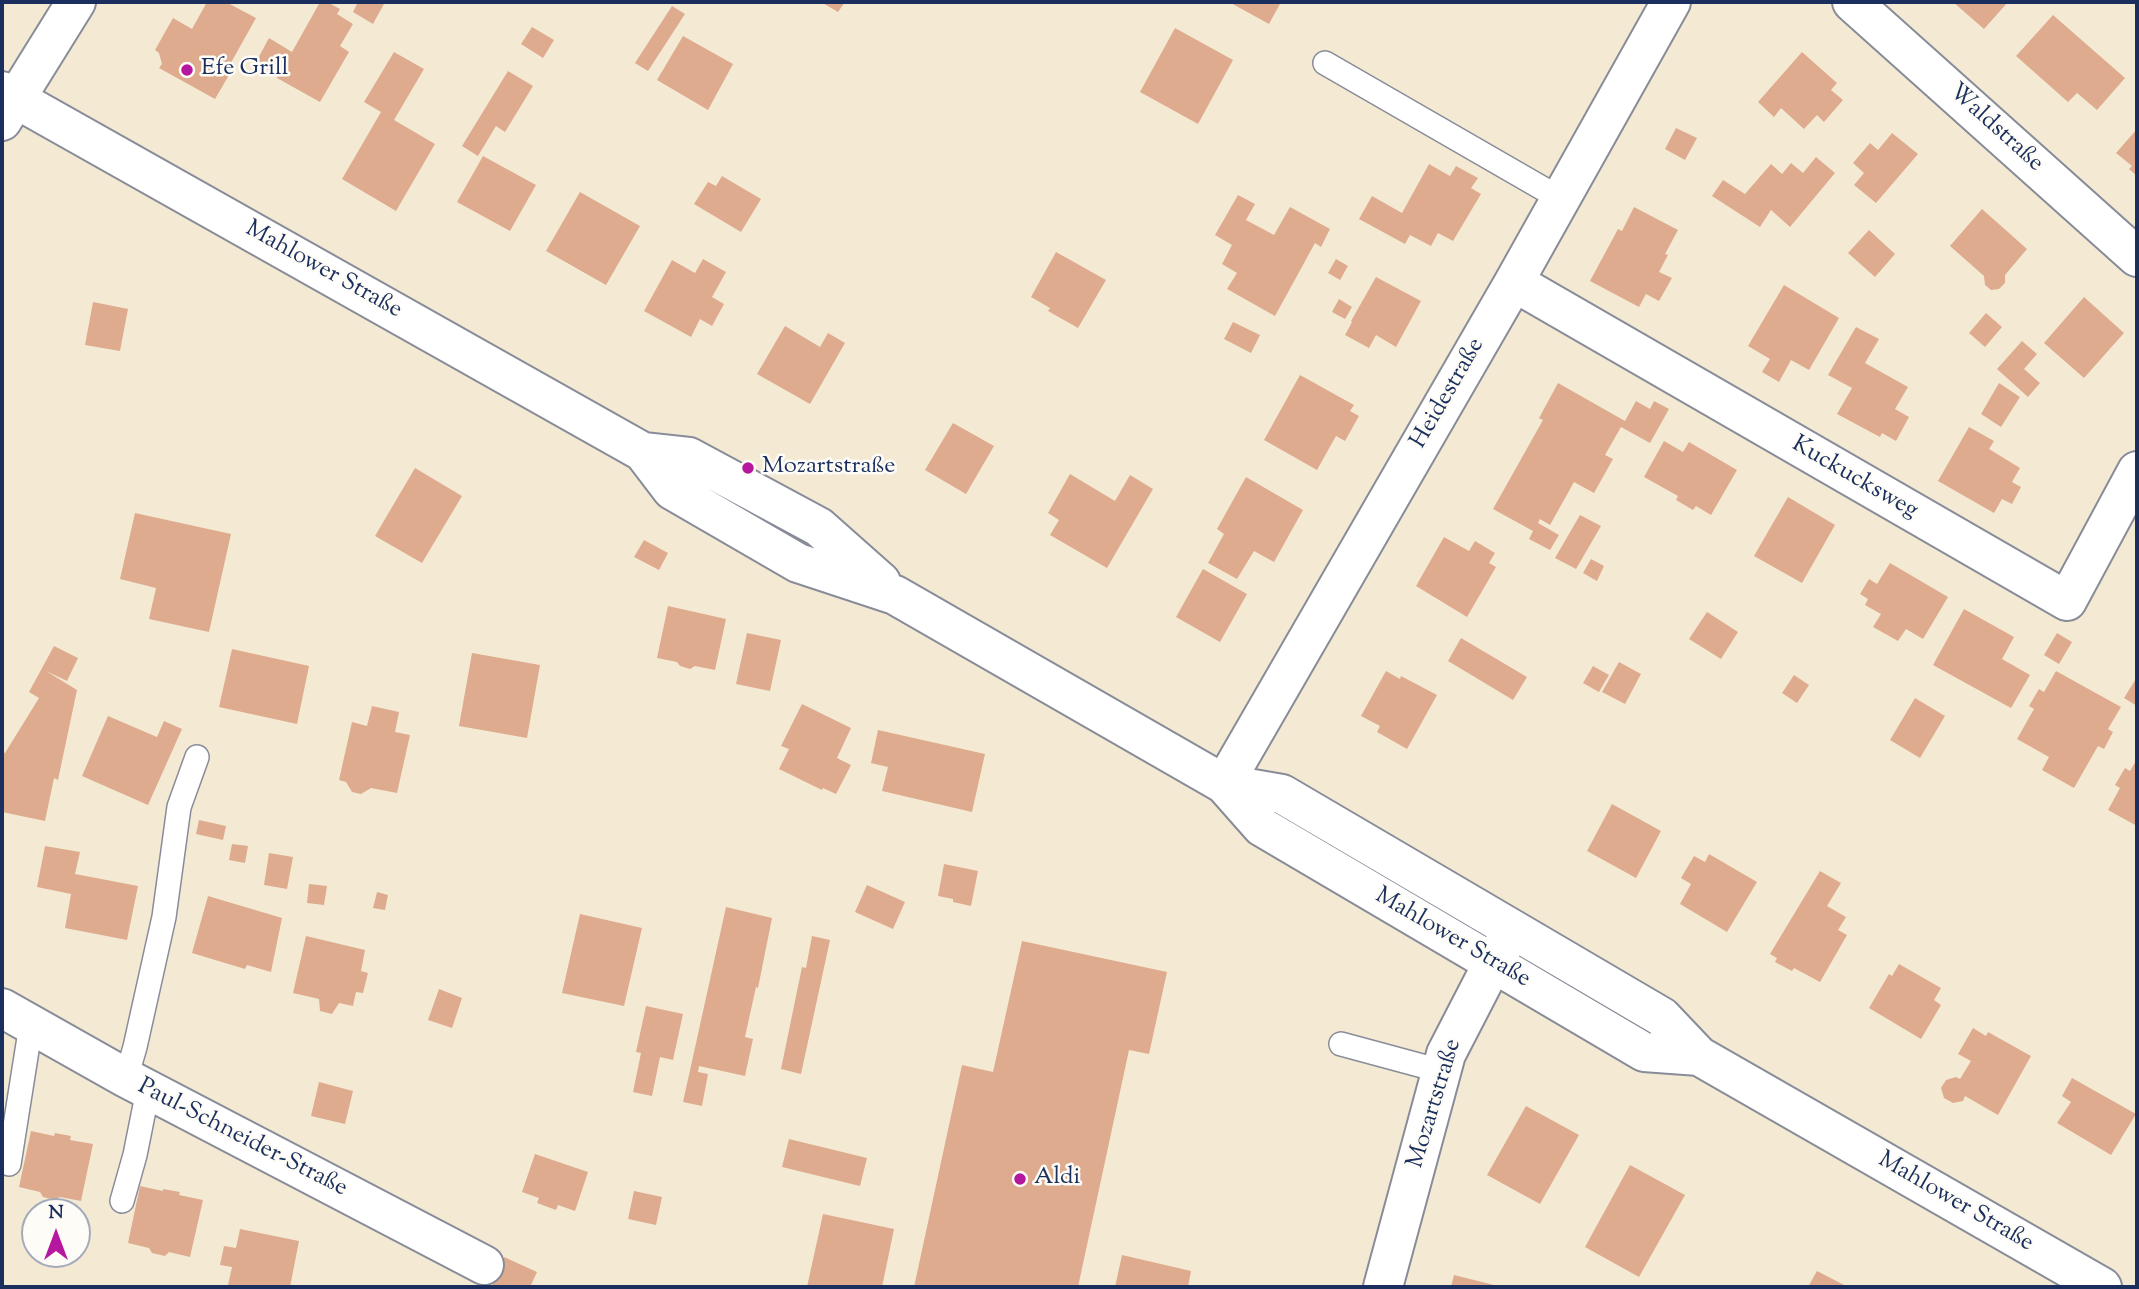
<!DOCTYPE html>
<meta charset="utf-8">
<style>
body{margin:0}
#map{position:relative;width:2139px;height:1289px;overflow:hidden;background:#f4ead4;font-family:"Sorts Mill Goudy",serif}
canvas{display:block}
.frame{position:absolute;inset:0;border:4px solid #1b2f5e;pointer-events:none}
.north{position:absolute;left:21px;top:1198px;width:70px;height:70px;box-sizing:border-box;background:#fdfcf7;border:2px solid #a3aaba;border-radius:50%;rotate:0deg;font-size:19px;font-weight:700;line-height:28px;text-align:center;color:#1b2f5e}
.north::after{content:'';display:block;margin:auto;width:24px;height:32px;background:#b5179e;clip-path:polygon(50% 0,100% 100%,50% 72%,0 100%)}
</style>
<div id="map">
<canvas width="2139" height="1289"></canvas>
<div class="frame"></div>
<div class="north">N</div>
</div>
<script>
const ctx = document.querySelector('canvas').getContext('2d');
ctx.lineJoin = 'round';
function fill(path, color) { ctx.fillStyle = color; ctx.fill(path, 'evenodd'); }
const shape = rows => new Path2D(rows.map(r => 'M' + r).join(''));
function stroke(path, color, width, dash) { ctx.strokeStyle = color; ctx.lineWidth = width; ctx.lineCap = dash ? 'butt' : 'round'; ctx.setLineDash(dash || []); ctx.stroke(path); }
function drawText(font, color, halo, rows, align = 'center') {
  ctx.font = font + ' "Sorts Mill Goudy",serif'; ctx.lineWidth = 5; ctx.setLineDash([]); ctx.textBaseline = 'middle'; ctx.strokeStyle = halo; ctx.fillStyle = color; for (const [text, x, y, turn = 0] of rows) {
    ctx.save(); ctx.translate(x, y); ctx.rotate((+turn || 0) * Math.PI / 180); ctx.textAlign = isNaN(turn) ? turn : align; if (halo) ctx.strokeText(text, 0, 0); ctx.fillText(text, 0, 0); ctx.restore();
  }
}
fill(shape([
 [207,2,226,2,256,18,228,68,232,70,215,99,159,68,162,64,159,53,155,50,173,18,192,29],
 [320,2,327,2,340,9,337,14,353,24,340,46,349,52,320,102,277,78,278,76,256,62,269,38,292,52],
 [358,2,385,2,373,24,353,12],
 [821,2,845,2,838,12],
 [1229,2,1281,2,1269,24],
 [1953,2,2008,2,1984,29],
 [672,6,685,14,648,71,635,63],
 [2053,15,2125,78,2097,110,2077,93,2068,102,2016,56],
 [532,27,554,40,543,58,521,44],
 [1175,28,1233,60,1198,124,1140,92],
 [683,36,733,64,708,110,657,80],
 [394,52,424,69,394,120,435,144,396,211,342,179,381,112,364,102],
 [1802,52,1837,83,1831,90,1843,100,1824,122,1817,115,1804,129,1781,108,1774,117,1758,102],
 [508,71,533,86,505,132,496,126,478,156,462,146],
 [1676,128,1697,138,1685,160,1665,149],
 [2137,129,2137,176,2129,169,2132,166,2116,153],
 [1892,133,1918,154,1876,203,1854,185,1864,173,1853,163,1870,143,1878,150],
 [483,156,536,185,510,231,457,202],
 [1816,157,1835,173,1790,227,1771,210,1760,227,1712,196,1723,180,1745,194,1771,164,1782,174,1791,163,1803,173],
 [1429,164,1450,176,1456,166,1478,178,1471,188,1481,194,1453,241,1438,233,1431,246,1410,235,1405,244,1359,219,1372,196,1402,213],
 [722,176,761,199,741,232,694,204,708,182,716,186],
 [580,192,640,226,606,285,546,251],
 [1238,195,1255,204,1246,220,1274,235,1290,207,1330,229,1321,247,1315,243,1275,316,1227,289,1237,273,1222,264,1232,245,1215,235],
 [1634,207,1678,230,1665,254,1668,255,1659,272,1672,278,1659,301,1646,294,1639,307,1590,281,1618,229,1622,231],
 [1982,209,2027,249,2005,275,2005,283,1999,289,1991,290,1985,285,1984,276,1950,246],
 [1869,230,1895,254,1875,277,1848,253],
 [1056,252,1106,280,1078,328,1048,311,1050,308,1031,297],
 [703,259,726,272,712,297,724,304,712,326,700,319,691,337,644,311,672,260,695,273],
 [1336,259,1348,266,1340,280,1328,273],
 [1376,277,1421,301,1396,347,1376,335,1369,348,1345,335,1352,322,1351,321],
 [1784,285,1839,318,1809,370,1791,360,1779,382,1762,372,1770,359,1748,346],
 [2084,297,2124,333,2084,378,2044,343],
 [1339,299,1352,307,1345,319,1332,312],
 [93,302,128,309,120,351,85,345],
 [1986,313,2002,327,1985,347,1969,333],
 [1233,322,1260,335,1251,353,1224,339],
 [785,326,820,347,828,333,845,343,810,404,757,374],
 [1856,327,1879,339,1865,363,1908,387,1895,409,1909,417,1896,441,1882,433,1880,437,1837,414,1852,388,1828,375],
 [2022,341,2037,354,2024,369,2040,383,2028,397,1997,369],
 [1300,375,1354,405,1350,411,1359,416,1345,441,1336,436,1317,470,1264,440],
 [1558,383,1625,421,1636,401,1650,409,1654,401,1669,409,1650,443,1621,427,1605,455,1613,459,1594,493,1574,482,1550,525,1540,519,1538,523,1559,535,1550,550,1529,539,1533,531,1493,509,1543,420,1539,418],
 [1999,383,2020,397,2001,427,1981,414],
 [953,423,994,446,966,494,925,470],
 [1969,427,1994,441,1989,449,2020,468,2012,482,2021,487,2012,504,2002,499,1994,513,1938,481],
 [1664,441,1683,452,1689,442,1737,470,1711,515,1696,506,1693,510,1676,500,1678,496,1644,477],
 [415,468,462,496,422,563,375,536],
 [1070,474,1115,501,1130,475,1153,489,1107,568,1050,535,1059,520,1048,513],
 [1246,477,1303,510,1274,562,1254,551,1237,579,1208,563,1224,534,1217,529],
 [1788,497,1835,525,1802,583,1754,556],
 [135,513,231,534,209,632,149,619,156,588,120,579],
 [1580,515,1601,526,1576,569,1555,558],
 [1444,537,1469,551,1475,541,1495,553,1489,563,1496,567,1467,617,1416,586],
 [644,540,668,553,659,570,634,557],
 [1591,559,1604,566,1597,581,1583,573],
 [1890,563,1948,597,1923,639,1906,629,1898,641,1873,627,1881,614,1865,605,1868,599,1860,594,1869,579,1877,584],
 [1203,569,1247,594,1220,642,1176,617],
 [668,606,726,619,715,670,695,666,690,669,680,666,677,662,657,658],
 [1964,609,2014,637,2002,659,2030,675,2011,708,1933,665],
 [1707,612,1738,632,1721,659,1689,639],
 [747,633,781,640,770,691,736,684],
 [2057,633,2072,642,2059,664,2044,655],
 [1461,638,1527,677,1513,700,1448,661],
 [54,646,78,658,67,681,46,671,77,690,58,780,54,778,45,821,2,812,2,752,5,753,39,698,29,692],
 [232,649,309,666,297,724,219,707],
 [472,653,540,665,527,738,459,726],
 [1619,662,1641,674,1625,704,1602,692],
 [1593,666,1609,675,1599,692,1583,683],
 [1386,671,1400,679,1401,676,1437,695,1407,749,1377,732,1380,726,1361,716],
 [2056,671,2121,707,2108,729,2113,732,2104,749,2098,746,2074,788,2042,770,2049,757,2017,739,2034,709,2029,706,2039,689,2044,692],
 [1794,675,1809,685,1797,703,1782,693],
 [2137,677,2137,706,2124,698],
 [1915,698,1945,716,1920,758,1890,740],
 [802,704,851,728,837,758,851,765,836,794,823,788,822,790,779,769,789,749,781,746],
 [372,706,399,712,395,732,410,735,397,793,371,788,361,794,352,792,346,782,339,780,352,722,367,726],
 [108,716,157,737,164,721,182,729,148,805,82,776],
 [878,730,985,754,972,812,882,791,888,767,871,763],
 [2137,759,2137,826,2108,810,2120,788,2115,785,2125,768,2130,771],
 [1612,804,1661,831,1636,878,1587,851],
 [199,820,226,826,223,840,196,834],
 [232,844,248,846,245,863,229,860],
 [45,846,80,852,75,874,138,886,127,940,65,928,71,894,37,887],
 [269,853,293,857,287,889,264,885],
 [1709,854,1757,882,1727,932,1680,904,1691,884,1681,878,1694,856,1705,862],
 [944,864,978,871,971,906,953,902,953,899,938,896],
 [1820,871,1841,883,1827,906,1846,917,1838,930,1847,935,1820,982,1794,968,1792,971,1775,962,1777,958,1770,954],
 [309,884,327,886,324,905,307,903],
 [867,885,905,902,893,929,855,912],
 [377,892,388,895,385,910,373,908],
 [208,896,282,918,271,972,247,965,245,969,192,953],
 [726,907,772,918,758,988,756,987,745,1037,753,1039,745,1076,699,1066,698,1072,708,1074,702,1106,683,1102],
 [580,914,642,928,624,1006,562,993],
 [306,936,365,950,361,971,368,973,363,993,356,992,353,1006,339,1003,332,1014,320,1011,319,999,293,993],
 [812,936,830,940,801,1074,781,1069,802,967,806,968],
 [1022,941,1167,972,1149,1054,1129,1050,1078,1287,914,1287,962,1065,993,1072],
 [1899,964,1941,988,1934,1000,1941,1005,1921,1039,1869,1008,1889,974,1892,976],
 [439,989,462,998,452,1028,428,1020],
 [646,1006,683,1014,673,1060,660,1057,652,1096,633,1092,641,1053,636,1052],
 [1973,1028,1986,1036,1988,1032,2031,1056,1998,1115,1965,1096,1963,1101,1953,1103,1944,1098,1941,1088,1946,1080,1956,1077,1960,1079,1971,1061,1958,1054],
 [2072,1078,2136,1114,2111,1155,2057,1123,2071,1102,2062,1096],
 [319,1082,353,1091,345,1124,311,1116],
 [1526,1106,1579,1135,1540,1204,1487,1175],
 [31,1131,54,1136,55,1133,71,1136,70,1140,93,1144,81,1201,60,1197,55,1200,43,1197,40,1192,19,1187],
 [789,1139,867,1158,860,1186,782,1167],
 [535,1154,588,1172,575,1211,558,1205,556,1210,537,1203,539,1198,522,1192],
 [1630,1165,1685,1195,1639,1277,1585,1247],
 [140,1186,163,1191,163,1189,180,1192,179,1195,203,1200,190,1257,169,1252,165,1256,152,1253,149,1248,128,1243],
 [634,1191,662,1197,656,1225,628,1219],
 [823,1214,894,1229,882,1287,807,1287],
 [240,1229,299,1241,290,1287,233,1287,228,1285,232,1267,220,1265,224,1246,236,1248],
 [1122,1255,1191,1271,1188,1287,1115,1287],
 [504,1257,537,1272,530,1287,491,1287],
 [1817,1271,1848,1287,1808,1287],
 [1454,1275,1498,1286,1498,1287,1451,1287]
]), '#deab8e');
const service = shape([
 [1325,63,1561,199],
 [1341,1044,1441,1071],
 [126,1078,135,1047,164,917,179,807,197,757],
 [9,1164,31,1025],
 [122,1201,135,1155,148,1090]
]);
const minor = shape([
 [1852,2,2137,257],
 [2,121,76,2],
 [1514,282,2067,601,2137,471],
 [1224,784,1514,282,1671,2],
 [2,1008,126,1078,484,1265],
 [1383,1287,1446,1054,1493,963,1510,934]
]);
const secondary = shape([
 [2,91,643,452,689,457,819,527,881,582],
 [643,452,672,490,798,563,895,595,1224,784,1262,827,1644,1052,1699,1056],
 [1224,784,1282,794,1662,1017,1699,1056,2102,1287]
]);
stroke(service, '#888c99', 26);
stroke(minor, '#888c99', 42);
stroke(secondary, '#888c99', 42);
stroke(service, '#fff', 23);
stroke(minor, '#fff', 38);
stroke(secondary, '#fff', 38);
for (const [x, y, r, color] of [
 [187,70,7,"#b5179e"],
 [748,468,7,"#b5179e"],
 [1020,1179,7,"#b5179e"]
]) { const dot = new Path2D(); dot.arc(x, y, r, 0, 2 * Math.PI); ctx.fillStyle = color; ctx.fill(dot); stroke(dot, '#fdfcf7', 2.5); }
drawText('24px', '#1b2f5e', '#fdfcf7', [
 ["Efe Grill",201,70],
 ["Mozartstraße",762,468],
 ["Aldi",1034,1179]
], 'left');
drawText('24px', '#1b2f5e', '#fdfcf7', [
 ["Waldstraße",1995,129,42],
 ["Mahlower Straße",323,271,29],
 ["Heidestraße",1449,394,-60],
 ["Kuckucksweg",1854,479,30],
 ["Mahlower Straße",1452,939,30],
 ["Mozartstraße",1436,1104,-73],
 ["Paul-Schneider-Straße",242,1139,27],
 ["Mahlower Straße",1955,1203,30]
]);
</script>
